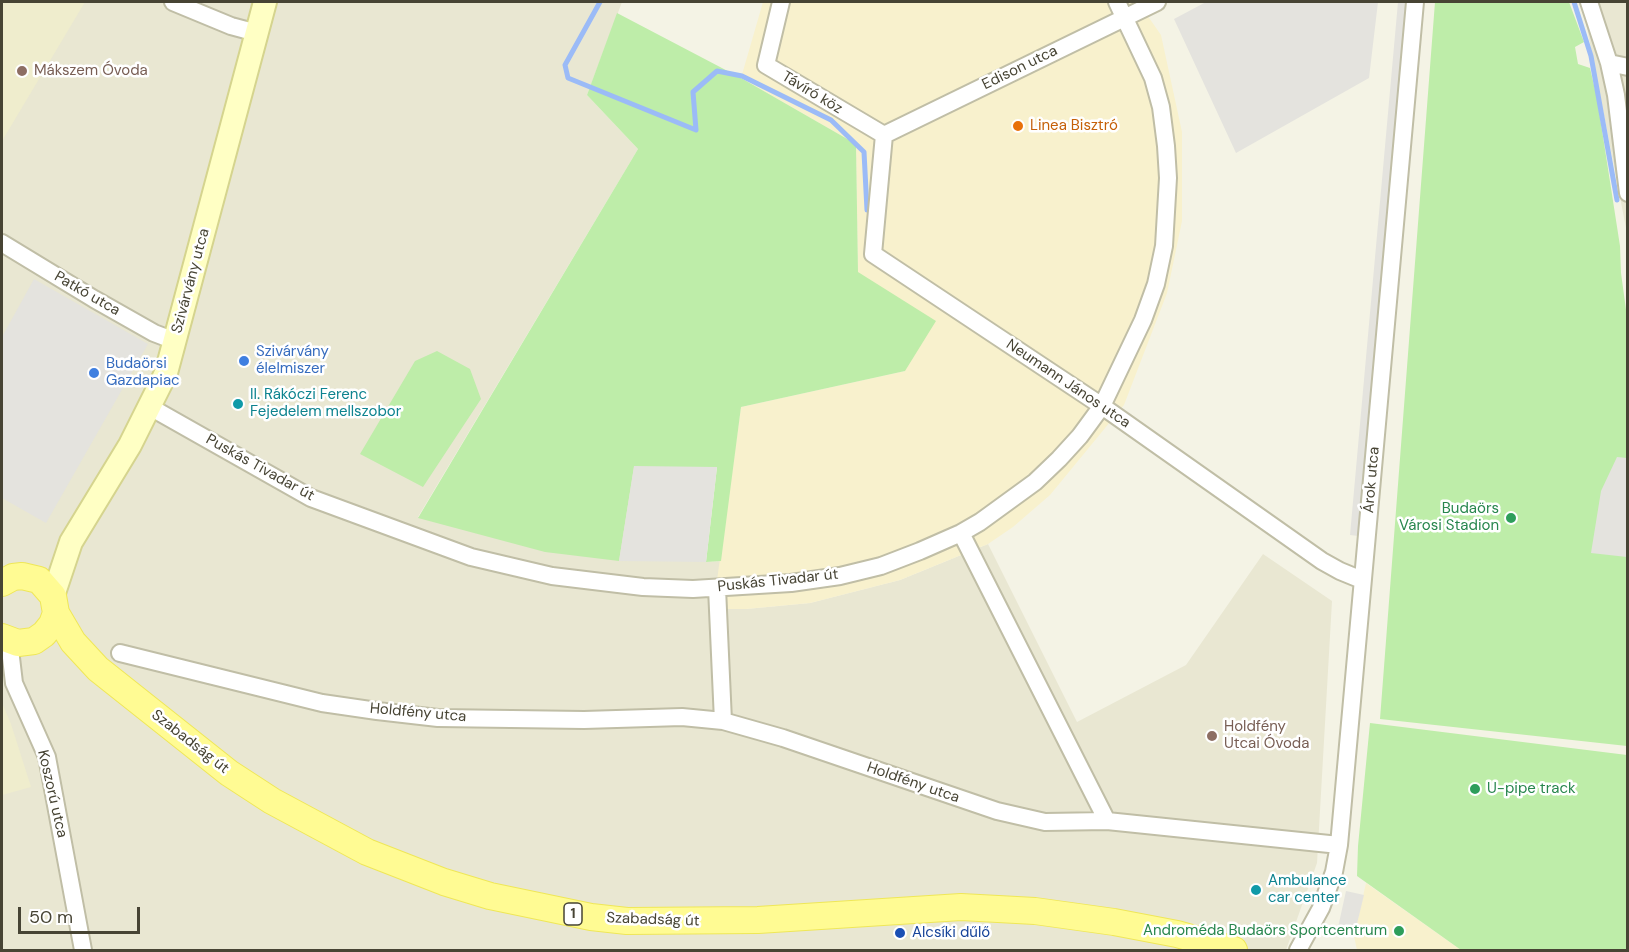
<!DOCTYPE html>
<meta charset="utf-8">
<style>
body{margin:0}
#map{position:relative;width:1629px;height:952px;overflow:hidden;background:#f4f3e5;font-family:"DM Sans",sans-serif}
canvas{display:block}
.frame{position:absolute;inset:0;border:3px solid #474434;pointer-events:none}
.scale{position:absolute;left:18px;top:907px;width:122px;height:27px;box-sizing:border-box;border:3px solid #474434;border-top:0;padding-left:8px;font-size:18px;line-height:21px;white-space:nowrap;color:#474434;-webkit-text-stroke:4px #fff;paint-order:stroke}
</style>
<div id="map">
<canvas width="1629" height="952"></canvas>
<div class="frame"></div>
<div class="scale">50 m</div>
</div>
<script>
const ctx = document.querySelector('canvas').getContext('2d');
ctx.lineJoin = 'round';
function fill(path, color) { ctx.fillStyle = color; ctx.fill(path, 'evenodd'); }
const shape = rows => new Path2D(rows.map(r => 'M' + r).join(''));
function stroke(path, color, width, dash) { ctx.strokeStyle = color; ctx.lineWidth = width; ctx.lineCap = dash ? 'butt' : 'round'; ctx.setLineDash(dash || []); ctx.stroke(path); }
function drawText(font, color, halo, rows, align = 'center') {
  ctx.font = font + ' "DM Sans",sans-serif'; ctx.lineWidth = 5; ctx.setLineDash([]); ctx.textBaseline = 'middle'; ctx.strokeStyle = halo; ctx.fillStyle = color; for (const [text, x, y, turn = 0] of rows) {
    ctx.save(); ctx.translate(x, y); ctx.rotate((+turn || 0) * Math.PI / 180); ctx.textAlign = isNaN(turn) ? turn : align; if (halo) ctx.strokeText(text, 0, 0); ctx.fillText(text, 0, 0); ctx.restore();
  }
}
fill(shape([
 [2,2,622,2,587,95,638,149,418,517,634,466,707,562,721,561,713,609,746,609,810,603,900,580,988,544,1077,722,1186,665,1263,554,1332,601,1317,863,1286,950,2,950],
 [1580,2,1627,2,1627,233,1584,13]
]), '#e9e7d2');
fill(shape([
 [763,2,1138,2,1161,35,1182,132,1182,221,1167,293,1124,405,1050,495,1013,527,988,544,900,580,810,603,746,609,713,609,741,407,905,371,858,272,856,144,741,78],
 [1366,883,1461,950,1357,950,1354,936]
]), '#f8f1cd');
fill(shape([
 [2,2,85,2,2,141],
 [2,703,11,724,31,787,2,795]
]), '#efedcd');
fill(shape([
 [1435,2,1569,2,1584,42,1575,47,1578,64,1590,68,1597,98,1620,246,1621,273,1627,317,1627,746,1380,719],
 [617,13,741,78,856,144,858,272,936,321,905,371,741,407,721,561,706,562,717,467,634,467,619,561,545,552,418,518,638,149,587,95],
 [437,351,470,369,481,399,423,487,360,454,415,361],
 [1370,723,1627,755,1627,950,1461,950,1357,876,1358,846]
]), '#beeda9');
fill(shape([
 [1206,2,1378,2,1369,78,1236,153,1174,19],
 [1398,2,1415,2,1367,537,1350,535],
 [34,279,148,344,46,523,2,498,2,337],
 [1617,457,1627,458,1627,557,1591,553,1601,491],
 [634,466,717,467,706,562,619,561],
 [1346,891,1364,895,1354,936,1337,932]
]), '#e4e3de');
stroke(shape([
 [600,2,565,65,568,78,696,130,693,92,717,71,742,76,831,120,864,152,867,210],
 [1574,2,1591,56,1617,200]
]), '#9bbbf7', 5);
const street = shape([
 [173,2,231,26,257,33],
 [781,2,766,65,884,135],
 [1589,2,1609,63,1616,95,1628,193],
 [1609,63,1628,67],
 [884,135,873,254,1102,406,1322,561,1340,571,1362,580],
 [884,135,1157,2],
 [2,243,94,299,154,333,175,341],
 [150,407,311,498,471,557,552,576,643,587,693,589,791,583,840,576,881,566,920,551,961,533,980,522,1035,482,1059,459,1080,436,1102,406,1143,320,1156,284,1164,246,1168,178,1166,146,1161,107,1153,78,1117,2],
 [961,533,1107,821],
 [717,588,723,721],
 [9,641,14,683,47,757,83,950],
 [120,653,322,703,377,711,438,718,584,720,682,717,723,721,783,738,997,811,1045,822,1107,821,1339,845],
 [1298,950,1321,908,1334,872,1339,845,1415,2]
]);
const secondary = shape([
 [53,596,71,542,130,445,166,373,265,2]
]);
const primary = shape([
 [2,583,13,577,22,576,39,580,53,596,56,613,52,624,44,634,34,641,18,643,2,637],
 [56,613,73,642,98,669,229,773,272,801,367,852,444,882,490,896,591,917,627,921,758,920,961,907,1035,911,1114,922,1177,934,1234,950]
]);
stroke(street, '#c0bea6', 20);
stroke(secondary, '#d5d48e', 26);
stroke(primary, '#efe758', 28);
stroke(street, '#fff', 16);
stroke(secondary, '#ffffc4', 22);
stroke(primary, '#fffb93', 26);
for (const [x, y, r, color] of [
 [22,71,6,"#8d6e63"],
 [1018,126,6,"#e8710a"],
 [244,361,6,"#3f7fe0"],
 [94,373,6,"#3f7fe0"],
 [238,404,6,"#0f9aa8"],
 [1511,518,6,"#2e9e5b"],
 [1212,736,6,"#8d6e63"],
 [1475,789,6,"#2e9e5b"],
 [1256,890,6,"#0f9aa8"],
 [1399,931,6,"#2e9e5b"],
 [900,933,6,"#1a4fb4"]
]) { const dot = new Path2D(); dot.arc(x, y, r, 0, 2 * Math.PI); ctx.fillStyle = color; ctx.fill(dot); stroke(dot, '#fff', 2); }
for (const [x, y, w] of [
 [573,914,18]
]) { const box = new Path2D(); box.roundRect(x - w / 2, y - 11, w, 22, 4.5); ctx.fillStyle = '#fff'; ctx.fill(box); stroke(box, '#474434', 1.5); }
drawText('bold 14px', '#474434', null, [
 ["1",573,914]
]);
drawText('15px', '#474434', '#fff', [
 ["Edison utca",1020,68,-26],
 ["Távíró köz",812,93,31],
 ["Szivárvány utca",191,281,-75],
 ["Patkó utca",87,294,30],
 ["Neumann János utca",1068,384,34],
 ["Puskás Tivadar út",260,468,29],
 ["Árok utca",1372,480,-85],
 ["Puskás Tivadar út",778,581,-6],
 ["Holdfény utca",418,713,5],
 ["Szabadság út",190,742,38],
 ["Holdfény utca",913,783,19],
 ["Koszorú utca",52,794,77],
 ["Szabadság út",653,920,2]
]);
drawText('15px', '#785e54', '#fff', [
 ["Mákszem Óvoda",34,71],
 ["Holdfény",1224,727],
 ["Utcai Óvoda",1224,744]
], 'left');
drawText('15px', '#c56008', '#fff', [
 ["Linea Bisztró",1030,126]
], 'left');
drawText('15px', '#366cbe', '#fff', [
 ["Szivárvány",256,352],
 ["élelmiszer",256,369],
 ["Budaörsi",106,364],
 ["Gazdapiac",106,381]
], 'left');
drawText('15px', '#0d838f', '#fff', [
 ["II. Rákóczi Ferenc",250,395],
 ["Fejedelem mellszobor",250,412],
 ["Ambulance",1268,881],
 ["car center",1268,898]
], 'left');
drawText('15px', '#27864d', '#fff', [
 ["Budaörs",1499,509],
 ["Városi Stadion",1499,526],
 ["U-pipe track",1487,789,"left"],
 ["Androméda Budaörs Sportcentrum",1387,931]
], 'right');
drawText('15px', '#164399', '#fff', [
 ["Alcsíki dűlő",912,933]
], 'left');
</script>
